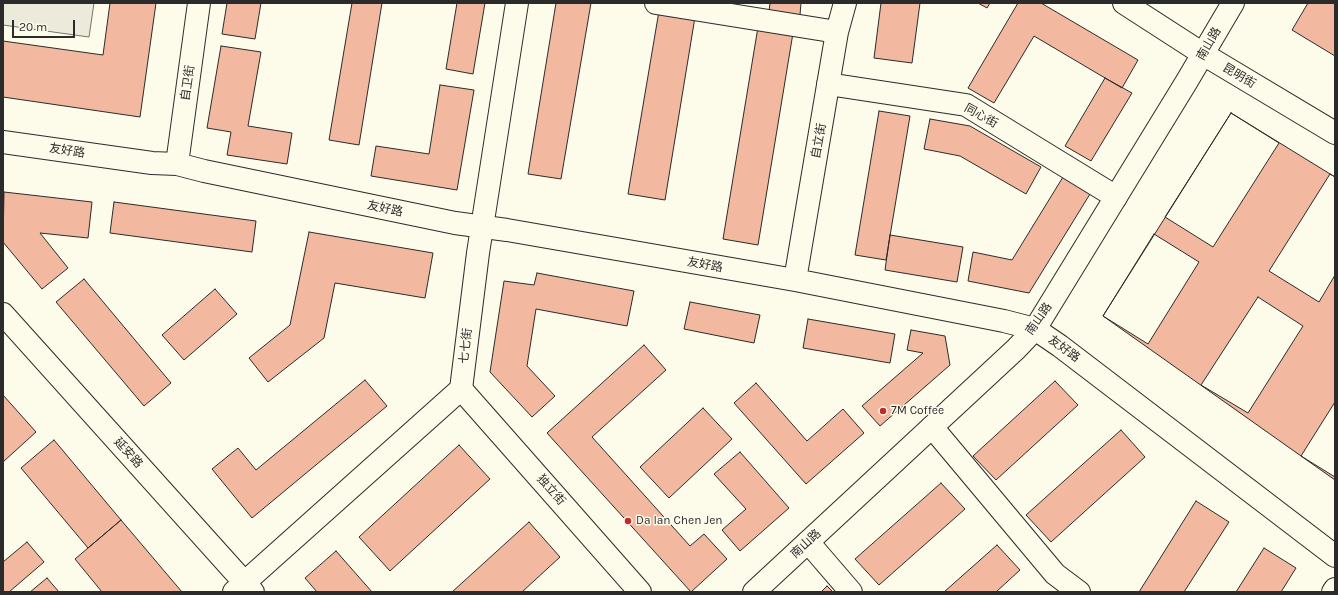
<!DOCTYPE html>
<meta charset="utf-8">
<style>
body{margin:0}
#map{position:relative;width:1338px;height:595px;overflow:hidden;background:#fdfbea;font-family:Karla,sans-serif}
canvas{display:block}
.frame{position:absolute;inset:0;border:4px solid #2b2b2b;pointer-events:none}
.scale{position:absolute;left:12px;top:20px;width:63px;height:18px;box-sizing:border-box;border:2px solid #2b2b2b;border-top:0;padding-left:5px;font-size:12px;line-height:14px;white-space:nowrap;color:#2b2b2b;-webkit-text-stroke:3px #fdfbea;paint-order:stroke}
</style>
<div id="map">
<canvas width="1338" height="595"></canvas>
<div class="frame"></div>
<div class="scale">20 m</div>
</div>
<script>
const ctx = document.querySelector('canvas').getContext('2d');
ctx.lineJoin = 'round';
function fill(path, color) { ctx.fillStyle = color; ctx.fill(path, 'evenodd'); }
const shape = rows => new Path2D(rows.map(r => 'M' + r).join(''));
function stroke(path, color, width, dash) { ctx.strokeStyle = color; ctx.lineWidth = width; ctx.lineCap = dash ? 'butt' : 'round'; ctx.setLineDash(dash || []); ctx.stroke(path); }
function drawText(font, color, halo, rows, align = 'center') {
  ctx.font = font + ' Karla,"Noto Sans SC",sans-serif'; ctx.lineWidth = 3; ctx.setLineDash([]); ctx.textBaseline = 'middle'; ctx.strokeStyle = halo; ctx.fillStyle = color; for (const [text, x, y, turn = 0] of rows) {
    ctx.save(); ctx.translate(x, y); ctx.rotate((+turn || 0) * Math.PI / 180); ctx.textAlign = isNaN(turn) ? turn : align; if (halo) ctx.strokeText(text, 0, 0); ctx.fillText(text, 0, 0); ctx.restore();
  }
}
const green = shape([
 [3,3,94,3,89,37,3,25,3,3]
]);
fill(green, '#ecebdb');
stroke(green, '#74746e', 1);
const building = shape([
 [110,3,156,3,140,117,3,97,3,41,103,55,110,3],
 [227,3,261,3,255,39,222,34,227,3],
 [352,3,382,3,359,145,329,140,352,3],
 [457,3,485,3,473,74,446,69,457,3],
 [556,3,591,3,561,179,528,174,556,3],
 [770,3,801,3,800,15,769,11,770,3],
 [881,3,920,3,912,63,874,58,881,3],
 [978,3,990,3,987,8,978,3],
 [1018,3,1041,3,1138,60,1122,88,1034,36,994,103,968,88,1018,3],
 [1308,3,1335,3,1335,56,1292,30,1308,3],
 [659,11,695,17,665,200,628,194,659,11],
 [758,27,793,33,758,245,723,239,758,27],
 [221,46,261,52,248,126,292,133,287,164,227,155,231,132,207,128,221,46],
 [1105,78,1132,93,1091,161,1065,146,1105,78],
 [440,85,474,90,457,190,371,176,376,146,429,154,440,85],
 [879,111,910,116,886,260,855,255,879,111],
 [1231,113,1279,143,1213,247,1165,217,1231,113],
 [1231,113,1335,177,1335,480,1103,316,1231,113],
 [930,119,970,126,1041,167,1026,194,960,156,924,149,930,119],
 [1330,174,1335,177,1335,275,1319,302,1269,271,1330,174],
 [1063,177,1090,194,1029,293,968,281,973,252,1012,260,1063,177],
 [4,192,92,202,88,238,40,233,68,268,42,289,3,242,4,192],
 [114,202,256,221,252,252,110,233,114,202],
 [309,232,433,253,425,298,335,283,324,338,268,382,249,358,290,325,309,232],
 [1154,234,1199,262,1148,344,1103,316,1154,234],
 [890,235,963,247,957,282,885,270,890,235],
 [537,273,634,291,627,326,536,309,527,366,555,396,532,417,490,372,504,281,534,285,537,273],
 [84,279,171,383,144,406,56,302,84,279],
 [215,289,237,314,184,360,162,335,215,289],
 [1258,297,1303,326,1248,413,1201,385,1258,297],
 [690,302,760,315,754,343,684,329,690,302],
 [808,319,895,334,890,363,803,348,808,319],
 [911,330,945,336,950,365,880,426,862,406,923,353,907,350,911,330],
 [644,345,666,370,592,437,690,546,704,534,727,559,691,592,547,433,644,345],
 [365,380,387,406,252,518,212,469,238,448,256,470,365,380],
 [1055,381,1078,405,996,480,973,456,1055,381],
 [756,383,807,441,843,409,864,433,806,484,734,403,756,383],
 [3,395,36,432,3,462,3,395],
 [1335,402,1335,477,1301,456,1335,402],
 [703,408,732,439,669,498,640,467,703,408],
 [1121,430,1145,457,1051,542,1026,515,1121,430],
 [54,440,121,520,88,548,21,468,54,440],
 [459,445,490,479,390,571,359,537,459,445],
 [740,452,789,508,740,551,722,530,746,509,714,474,740,452],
 [941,483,965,509,879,585,855,559,941,483],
 [1196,501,1229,522,1184,592,1139,592,1196,501],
 [121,520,182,592,102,592,75,559,121,520],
 [529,522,560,557,522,592,452,592,529,522],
 [27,542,44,562,9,592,3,592,3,562,27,542],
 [997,545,1020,570,996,592,944,592,997,545],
 [1264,548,1296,568,1281,592,1236,592,1264,548],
 [336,551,372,592,317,592,305,578,336,551],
 [47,578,59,592,30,592,47,578],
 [827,586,833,592,821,592,827,586]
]);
fill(building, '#f2b8a0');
stroke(building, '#2b2b2b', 1);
const minor = shape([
 [656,3,837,32],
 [1124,3,1203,54,1335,133],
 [828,84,966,105,1116,197],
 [3,142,152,163,177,164,204,171,455,223,507,230,795,280,1004,321,1035,329,1060,346,1335,556],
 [177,164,199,3],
 [795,280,837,32,845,3],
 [461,389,640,592],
 [932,427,1055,574,1079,592],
 [808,542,851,592],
 [1333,592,1335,589]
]);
const major = shape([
 [3,314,253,592],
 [234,592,461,389,478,253,517,3],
 [754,592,1016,349,1035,329,1187,81,1233,3]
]);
stroke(minor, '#2b2b2b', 24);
stroke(major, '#2b2b2b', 24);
stroke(minor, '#fdfbea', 22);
stroke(major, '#fdfbea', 22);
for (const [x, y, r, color] of [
 [883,411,4,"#c62828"],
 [628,521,4,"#c62828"]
]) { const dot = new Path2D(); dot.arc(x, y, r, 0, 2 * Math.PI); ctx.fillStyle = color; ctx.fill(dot); stroke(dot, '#fdfbea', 1.5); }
drawText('12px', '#2b2b2b', '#fdfbea', [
 ["南山路",1209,44,-60],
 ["昆明街",1239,76,31],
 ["自卫街",188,83,-82],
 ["同心街",981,116,29],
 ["自立街",819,141,-80],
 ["友好路",67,151,8],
 ["友好路",385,209,12],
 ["友好路",705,265,10],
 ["南山路",1039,319,-55],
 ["七七街",466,346,-83],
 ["友好路",1064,349,36],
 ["延安路",128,453,48],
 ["独立街",551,490,49],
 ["南山路",806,544,-43]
]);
drawText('12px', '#2b2b2b', '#fdfbea', [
 ["7M Coffee",891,411],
 ["Da lan Chen Jen",636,521]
], 'left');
</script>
